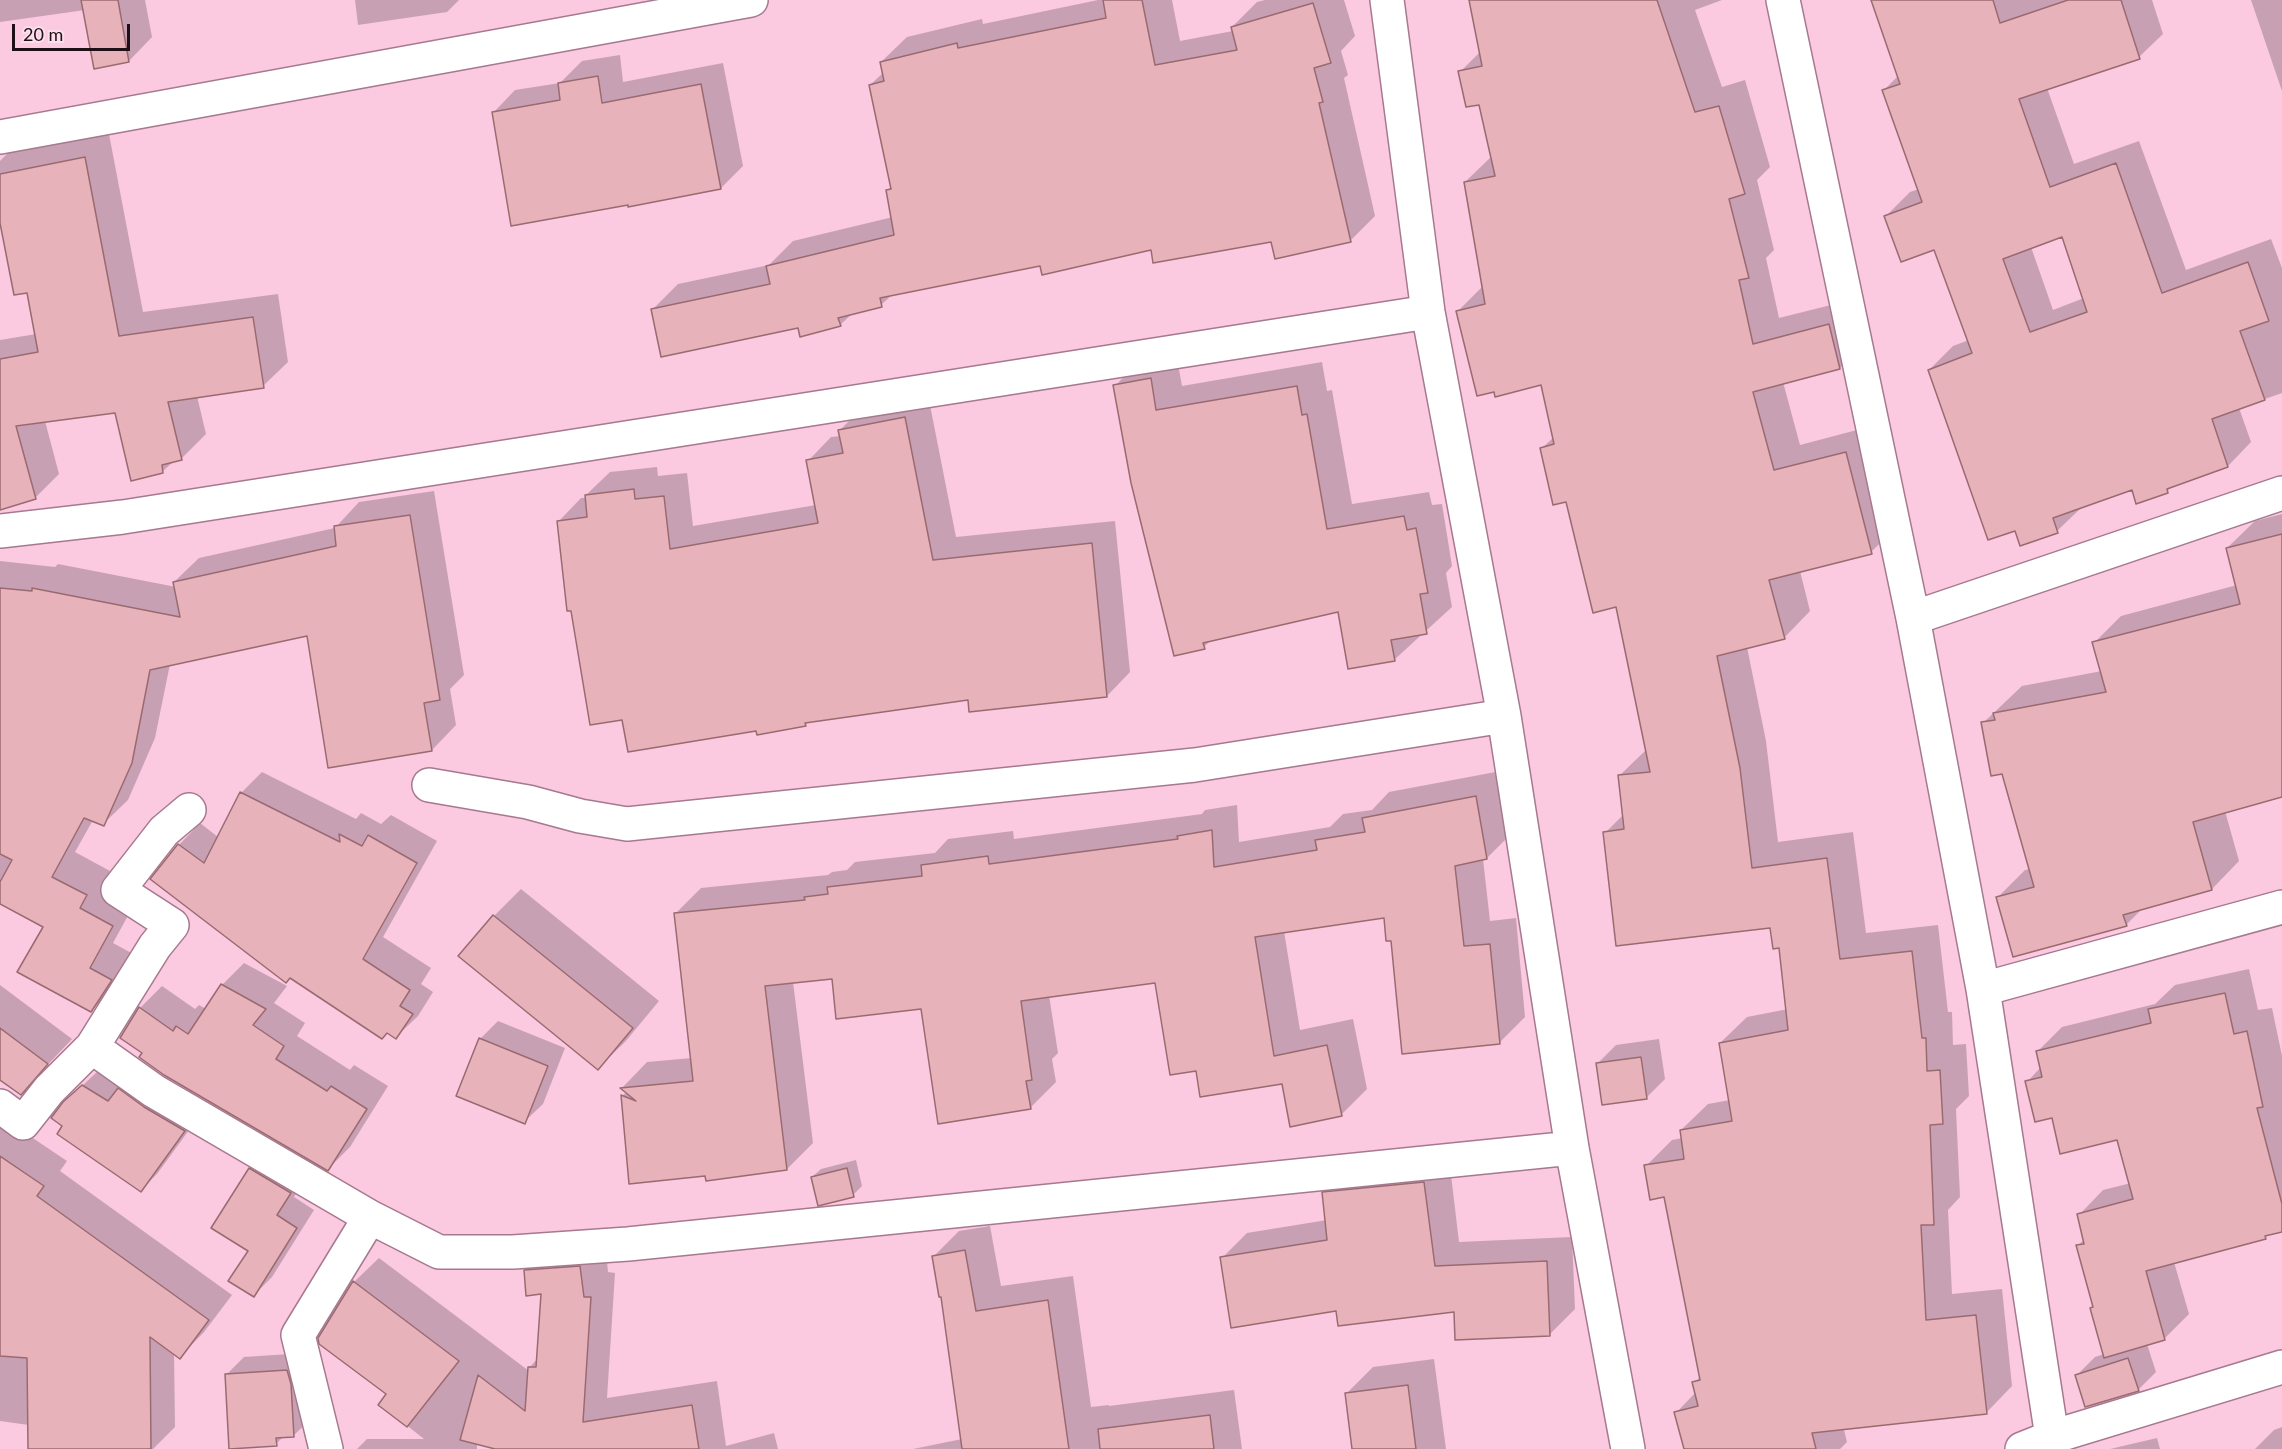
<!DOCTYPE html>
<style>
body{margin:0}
#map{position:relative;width:2282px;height:1449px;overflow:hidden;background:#fbc9e0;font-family:Lato,sans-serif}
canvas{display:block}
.scale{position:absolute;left:12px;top:24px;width:118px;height:27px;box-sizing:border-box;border:3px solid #1f0f17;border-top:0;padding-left:8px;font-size:18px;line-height:21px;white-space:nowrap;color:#1f0f17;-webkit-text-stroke:4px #fbddeb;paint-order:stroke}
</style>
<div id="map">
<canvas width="2282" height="1449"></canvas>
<div class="scale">20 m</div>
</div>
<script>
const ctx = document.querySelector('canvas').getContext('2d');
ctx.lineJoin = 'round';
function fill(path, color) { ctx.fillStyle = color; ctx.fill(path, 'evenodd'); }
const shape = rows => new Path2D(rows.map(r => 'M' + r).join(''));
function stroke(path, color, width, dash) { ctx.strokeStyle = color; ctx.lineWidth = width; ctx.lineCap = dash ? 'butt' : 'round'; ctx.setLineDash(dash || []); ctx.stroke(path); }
fill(shape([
 [0,0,145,0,152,37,129,61,85,10,0,22],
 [355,0,459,0,447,12,358,25],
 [1098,0,1172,0,1180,41,1233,31,1232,27,1257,2,1265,0,1344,0,1355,36,1341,51,1348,75,1344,78,1375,216,1350,241,1272,241,1152,249,1041,265,893,294,881,305,853,313,840,325,799,326,653,309,678,284,769,265,793,241,893,217,888,190,892,186,870,85,884,72,881,62,907,37,982,19,983,24],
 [1470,0,1722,0,1695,10,1722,87,1745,80,1770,167,1757,180,1774,250,1766,258,1779,318,1855,299,1866,342,1840,368,1783,382,1800,445,1872,426,1898,526,1871,552,1800,571,1810,611,1784,638,1747,647,1766,741,1778,842,1853,832,1866,933,1938,925,1948,1012,1952,1012,1953,1045,1966,1044,1969,1096,1956,1109,1960,1197,1948,1210,1952,1294,2002,1289,2012,1386,1986,1413,1839,1410,1847,1442,1840,1449,1685,1449,1676,1413,1696,1392,1694,1383,1701,1376,1665,1195,1646,1166,1672,1140,1683,1138,1681,1130,1708,1104,1730,1100,1720,1043,1747,1017,1788,1009,1781,947,1771,926,1605,833,1624,814,1619,776,1647,749,1617,606,1542,448,1554,437,1542,383,1457,312,1483,286,1465,182,1492,156,1480,103,1460,72,1481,51],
 [1880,0,2152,0,2163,34,2139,57,2047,88,2074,164,2139,141,2186,270,2271,239,2282,268,2282,393,2239,408,2251,442,2228,466,2173,486,2167,491,2132,488,2081,508,2057,531,2016,529,1929,370,1953,346,1969,340,1935,248,1886,216,1910,192,1919,189,1883,91,1898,76],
 [2063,235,2084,298,2053,310,2031,247],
 [2251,0,2282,0,2282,91],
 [620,55,623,82,723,63,743,166,721,188,494,112,515,90,560,83,582,61],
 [109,134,143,312,278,294,288,362,263,386,197,396,206,434,181,459,174,461,162,472,116,411,45,421,59,474,35,498,0,508,0,340,36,334,28,291,0,215,0,161,8,153],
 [1176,353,1182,386,1322,362,1327,391,1332,390,1352,504,1429,492,1432,505,1442,504,1452,566,1446,573,1452,607,1394,660,1340,610,1212,639,1204,647,1115,386,1140,360],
 [928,395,956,537,1115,521,1130,672,1107,696,969,699,809,721,805,725,757,730,623,718,558,522,581,498,587,498,586,495,610,472,657,467,658,476,687,473,693,526,816,505,808,461,831,437,841,436,840,430,863,407],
 [434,491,464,675,450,689,456,725,432,750,308,634,170,664,155,738,128,800,103,824,93,820,75,852,110,871,103,883,136,901,113,943,135,955,115,986,91,1011,45,926,0,903,0,561,55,567,58,564,176,587,174,582,199,558,335,528,359,502],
 [2282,514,2282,795,2225,811,2239,861,2212,889,2143,908,2126,925,1998,897,2025,870,2030,869,2003,772,1983,723,2022,686,2102,671,2094,643,2121,616,2237,585,2227,548,2255,521],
 [1501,771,1513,832,1487,858,1483,859,1490,921,1516,918,1525,1017,1499,1043,1392,939,1385,916,1284,931,1300,1030,1353,1019,1367,1089,1341,1115,1283,1083,1197,1069,1156,981,1049,995,1058,1053,1052,1059,1056,1082,1030,1108,922,1008,833,978,793,982,813,1143,787,1169,706,1175,622,1096,627,1092,622,1088,647,1062,692,1058,675,914,701,888,828,875,832,872,847,870,855,862,935,853,948,839,1013,831,1014,839,1202,814,1205,810,1237,805,1239,842,1330,827,1343,814,1372,810,1389,792],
 [262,772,356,819,361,813,381,824,391,815,437,841,383,937,431,968,421,984,433,992,418,1016,396,1037,152,879,179,845,200,823,218,837,241,793],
 [521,889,659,1001,625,1042,598,1068,460,956,494,916],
 [244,963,287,986,274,1003,305,1023,297,1036,350,1070,354,1065,388,1086,350,1147,328,1169,144,1053,140,1008,162,986,195,1009,199,1005,206,1009,222,985],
 [2249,969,2258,1010,2272,1008,2282,1056,2282,1231,2268,1234,2265,1237,2174,1262,2189,1314,2164,1339,2147,1344,2156,1372,2138,1390,2077,1375,2095,1357,2104,1354,2094,1306,2077,1246,2085,1239,2079,1215,2103,1190,2131,1183,2118,1138,2053,1116,2027,1082,2041,1067,2037,1052,2062,1027,2155,1004,2175,985],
 [0,985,72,1039,21,1093,0,1078],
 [498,1021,565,1048,543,1104,524,1122,480,1039],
 [1659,1039,1665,1079,1646,1098,1598,1063,1616,1045],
 [99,1070,200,1115,157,1174,141,1190,81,1087],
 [0,1116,67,1161,60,1171,232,1295,204,1332,180,1357,174,1353,175,1427,153,1449,29,1449,29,1425,0,1421],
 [268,1151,308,1174,294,1197,314,1210,272,1277,254,1295,250,1250,250,1169],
 [1449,1158,1459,1242,1572,1237,1575,1309,1550,1334,1456,1310,1337,1309,1222,1258,1247,1233,1327,1220,1324,1193,1349,1168],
 [856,1160,862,1186,853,1195,812,1177,821,1169],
 [990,1226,1001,1286,1073,1276,1091,1407,1109,1405,1109,1406,1234,1390,1242,1449,913,1449,962,1439,942,1295,934,1256,959,1231],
 [605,1242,608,1272,615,1273,607,1398,717,1381,726,1446,774,1433,778,1449,501,1449,477,1443,477,1449,357,1449,367,1439,424,1439,380,1404,389,1394,354,1282,379,1258,529,1371,529,1368,538,1358,542,1292,525,1271,550,1246],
 [305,1353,312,1418,293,1436,284,1436,276,1444,226,1375,244,1357],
 [1434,1359,1446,1449,1353,1449,1346,1394,1373,1367],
 [2282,1427,2282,1449,2255,1449,2274,1430],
 [2157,1438,2160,1449,2110,1449]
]), '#0003');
const building = shape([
 [81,0,118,0,129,62,94,69,81,0],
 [1103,0,1142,0,1155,65,1237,50,1231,27,1313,3,1331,63,1314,68,1323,102,1319,103,1351,242,1275,259,1271,242,1153,263,1151,250,1042,275,1040,266,880,298,882,307,838,318,841,326,800,337,798,328,661,357,651,309,770,284,766,266,894,235,886,190,891,189,869,85,884,81,880,62,957,43,958,48,1106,18,1103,0],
 [1469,0,1657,0,1695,112,1719,106,1745,194,1729,199,1749,278,1739,280,1753,344,1829,324,1840,369,1753,392,1774,470,1846,452,1872,554,1769,580,1785,639,1717,656,1740,768,1752,868,1827,858,1840,959,1912,951,1922,1038,1926,1038,1927,1071,1940,1070,1943,1124,1930,1125,1934,1225,1921,1225,1926,1320,1976,1315,1987,1414,1812,1433,1816,1449,1684,1449,1674,1412,1698,1406,1692,1382,1700,1380,1664,1197,1650,1200,1644,1165,1684,1159,1680,1130,1732,1121,1719,1043,1788,1030,1779,948,1773,949,1770,928,1616,946,1603,832,1624,829,1618,775,1650,772,1616,607,1593,613,1566,502,1553,505,1540,448,1554,444,1541,385,1495,397,1494,392,1477,396,1456,311,1485,304,1464,182,1495,176,1479,105,1466,107,1458,71,1482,66,1469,0],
 [1871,0,1993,0,2000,23,2068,0,2121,0,2140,59,2019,99,2050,187,2116,163,2162,293,2248,262,2269,321,2240,331,2265,400,2212,419,2228,467,2167,489,2168,493,2136,504,2132,490,2053,518,2058,533,2020,546,2015,531,1988,540,1928,370,1972,353,1934,250,1901,262,1884,216,1922,202,1882,90,1900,84,1871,0],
 [2062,237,2087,312,2030,332,2003,259,2062,237],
 [598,76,602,103,701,84,721,189,628,207,628,205,511,226,492,112,560,100,558,83,598,76],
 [85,157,119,336,253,317,264,388,168,402,182,460,162,465,163,473,131,481,115,413,16,426,36,499,0,510,0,359,38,352,27,293,14,295,0,223,0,174,85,157],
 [1151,378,1156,410,1297,386,1302,415,1307,414,1327,529,1404,516,1407,530,1416,528,1428,593,1420,594,1427,634,1391,640,1395,661,1348,669,1338,612,1203,643,1205,649,1174,656,1131,483,1113,385,1151,378],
 [905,417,933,560,1092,543,1107,697,969,712,968,700,805,723,806,726,757,735,756,731,628,752,622,720,590,725,571,611,567,611,557,521,587,517,585,495,634,489,635,499,664,496,670,549,818,523,806,460,843,453,838,430,905,417],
 [410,515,440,700,424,703,432,751,328,768,307,636,150,670,132,763,104,826,84,818,52,877,87,895,80,908,113,926,90,968,112,980,91,1012,17,972,43,927,0,904,0,882,12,860,0,854,0,588,32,591,32,588,180,617,173,582,336,546,334,526,410,515],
 [2282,534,2282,797,2193,822,2212,890,2123,915,2127,926,2013,957,1996,897,2034,887,2002,774,1991,776,1981,722,1995,720,1993,713,2106,692,2092,642,2240,604,2226,548,2282,534],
 [240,792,340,842,339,834,362,846,368,835,417,863,363,959,410,990,400,1006,413,1014,396,1039,387,1033,382,1039,290,978,286,983,150,879,178,844,204,863,240,792],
 [1476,796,1487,859,1455,866,1464,946,1490,944,1500,1044,1402,1054,1391,941,1386,941,1384,918,1255,937,1274,1056,1327,1045,1342,1116,1290,1127,1282,1084,1200,1097,1196,1071,1170,1075,1155,983,1021,1001,1032,1080,1026,1081,1031,1109,938,1124,921,1009,836,1019,832,979,765,986,787,1170,706,1181,705,1176,629,1184,621,1095,636,1101,620,1088,693,1081,674,913,805,900,804,897,828,894,827,887,922,876,921,865,988,856,989,864,1178,839,1177,836,1212,830,1214,867,1317,850,1315,840,1365,832,1362,818,1476,796],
 [493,915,633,1028,598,1070,458,956,493,915],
 [221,984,266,1009,253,1025,284,1046,276,1059,327,1091,331,1086,367,1109,328,1171,164,1075,139,1057,142,1053,120,1038,139,1007,173,1031,176,1026,188,1034,221,984],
 [2225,993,2234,1034,2247,1031,2263,1107,2257,1108,2282,1204,2282,1232,2265,1236,2266,1239,2146,1271,2165,1340,2104,1358,2090,1308,2093,1307,2076,1245,2084,1244,2077,1214,2133,1199,2117,1140,2060,1154,2052,1118,2035,1122,2025,1081,2042,1077,2036,1051,2151,1023,2148,1009,2225,993],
 [0,1028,48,1064,21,1095,0,1080,0,1028],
 [479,1038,548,1066,525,1124,456,1096,479,1038],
 [1641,1057,1647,1099,1602,1105,1596,1063,1641,1057],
 [82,1085,108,1101,118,1088,144,1107,185,1131,141,1192,57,1134,62,1126,51,1118,63,1102,82,1085],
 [0,1156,44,1186,37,1196,209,1320,180,1359,150,1337,151,1449,28,1449,27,1358,0,1356,0,1156],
 [249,1168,291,1193,277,1215,297,1228,254,1297,228,1281,248,1251,211,1228,249,1168],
 [847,1168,854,1197,818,1206,811,1177,847,1168],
 [1424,1182,1435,1266,1547,1261,1550,1336,1455,1340,1454,1312,1338,1326,1336,1311,1231,1328,1220,1257,1327,1240,1322,1192,1424,1182],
 [965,1250,976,1311,1048,1300,1069,1449,962,1449,941,1297,939,1297,932,1256,965,1250],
 [580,1266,584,1297,591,1297,583,1422,692,1405,699,1449,495,1449,460,1440,478,1375,525,1411,528,1367,536,1367,541,1294,526,1296,524,1270,580,1266],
 [353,1281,459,1361,407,1427,378,1405,386,1394,319,1344,318,1338,353,1281],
 [2128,1358,2139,1391,2085,1407,2075,1375,2128,1358],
 [287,1370,291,1384,294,1437,276,1438,277,1446,229,1449,225,1374,287,1370],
 [1408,1385,1416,1449,1352,1449,1345,1393,1408,1385],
 [1210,1415,1214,1449,1100,1449,1098,1429,1210,1415]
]);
fill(building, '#e8b2ba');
stroke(building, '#9a6a71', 1.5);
const minor = shape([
 [1387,0,1428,312,1504,716,1572,1148,1628,1449],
 [1783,0,1913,618,1983,989,2052,1437],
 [0,137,751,0],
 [0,531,123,517,1428,312],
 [1913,618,2282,493],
 [429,785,528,802,580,816,627,824,1195,765,1504,716],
 [1983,989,2282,907],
 [92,1047,154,1091,370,1217,439,1252,513,1252,628,1244,1572,1148],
 [0,1106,23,1123,49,1090,92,1047,155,946,172,925,118,890,164,831,189,810],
 [326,1449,298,1335,370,1217],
 [2022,1449,2052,1437,2282,1367]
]);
stroke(minor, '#a6798e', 36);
stroke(minor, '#fff', 33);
</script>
